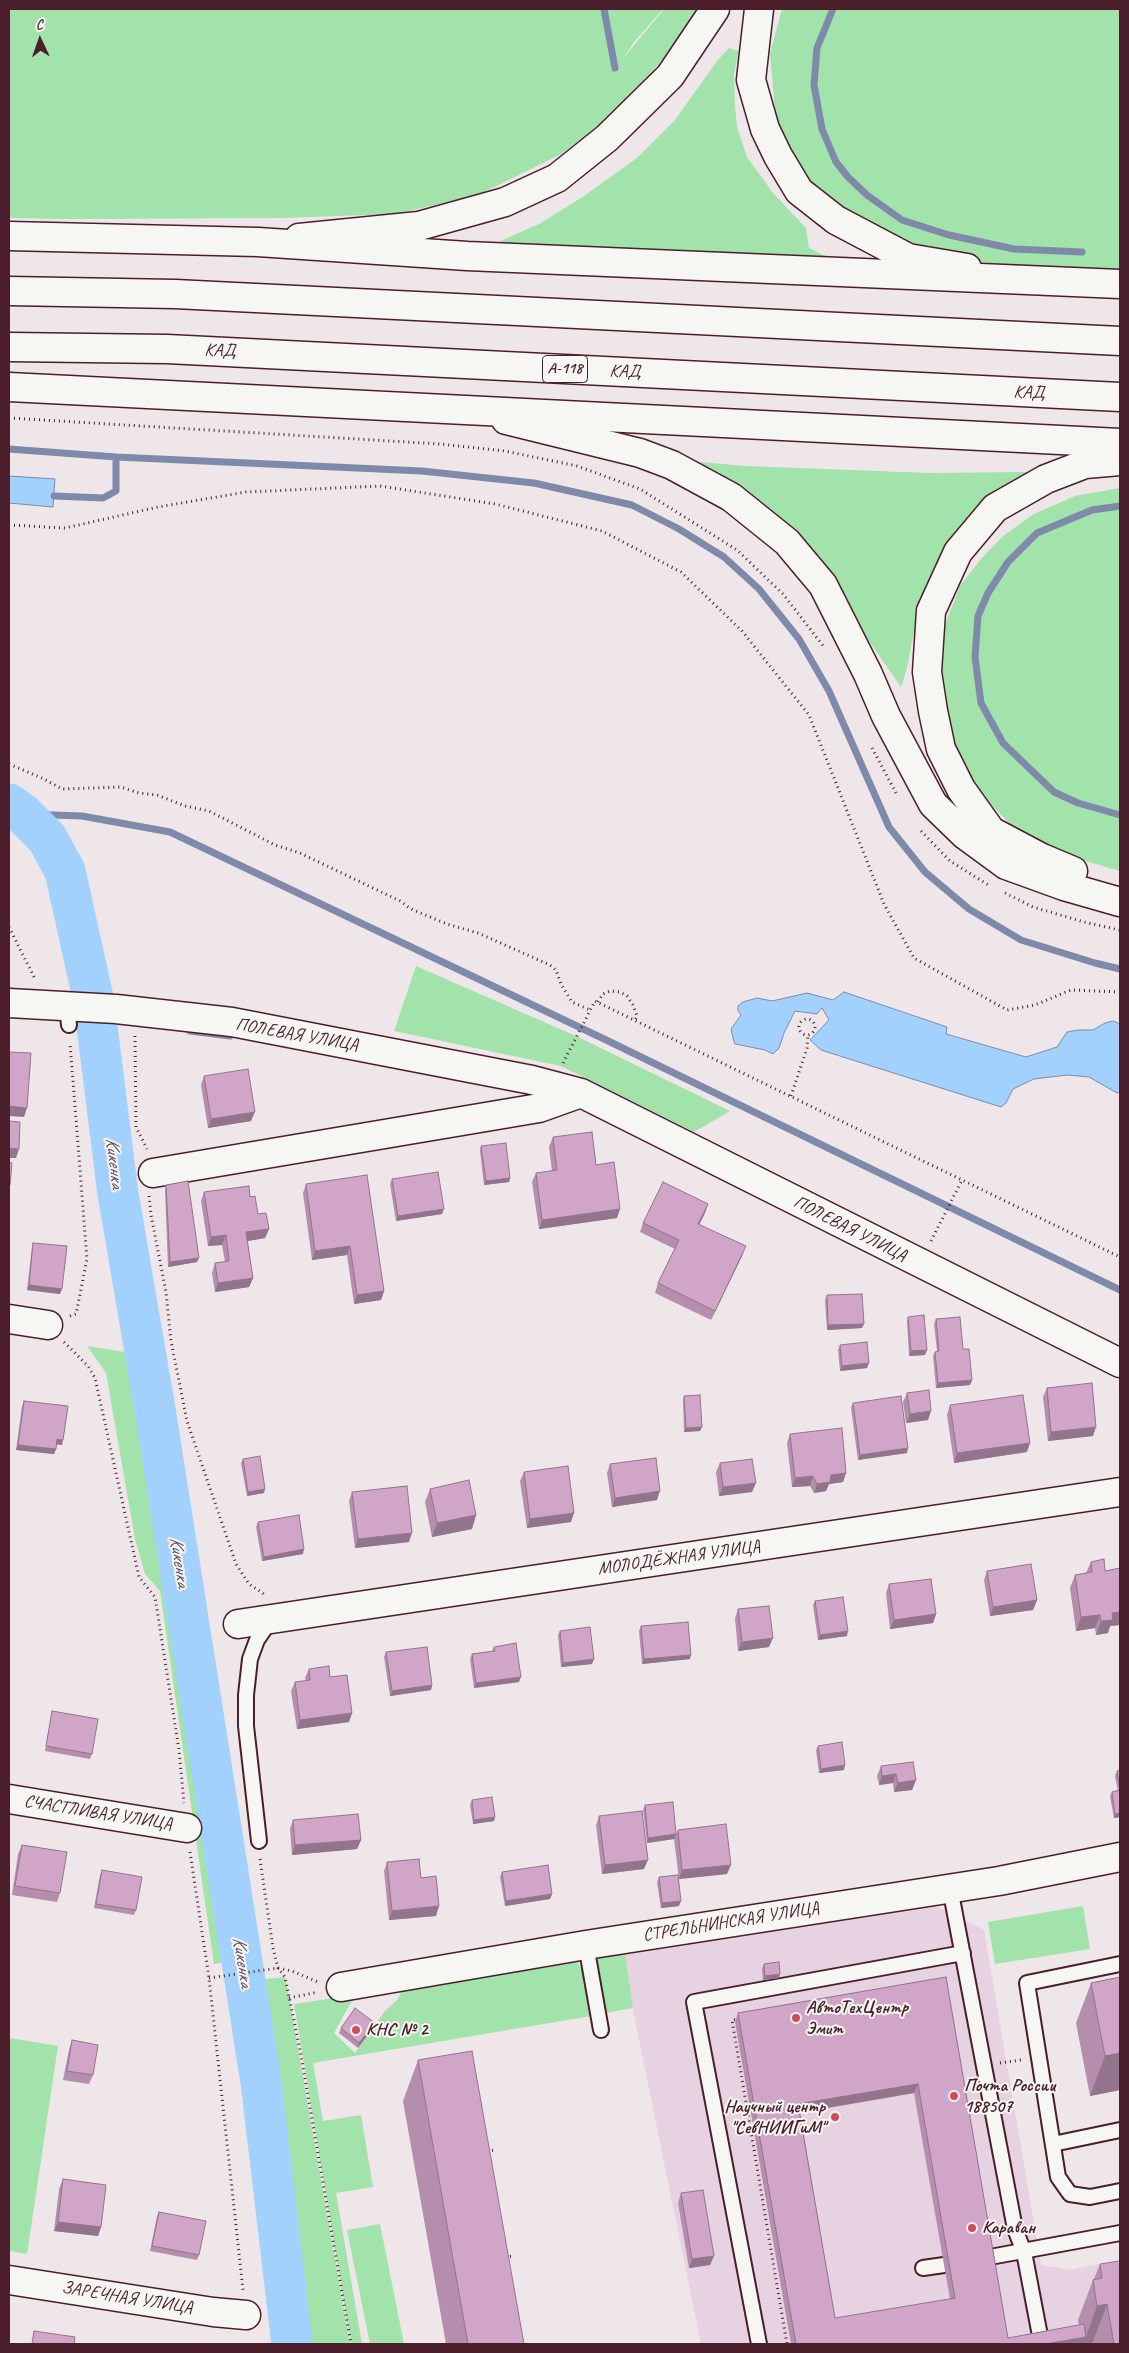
<!DOCTYPE html>
<meta charset="utf-8">
<style>
body{margin:0}
#map{position:relative;width:1129px;height:2353px;overflow:hidden;background:#efe6ea;font-family:Caveat,sans-serif}
canvas{display:block}
.frame{position:absolute;inset:0;border:10px solid #4a1f2b;pointer-events:none}
.north{position:absolute;left:15px;top:15px;width:50px;height:50px;-webkit-text-stroke:4px #f6f6f2;paint-order:stroke;rotate:357deg;font-size:14px;font-weight:700;line-height:20px;text-align:center;color:#4a1f2b}
.north::after{content:'';display:block;margin:auto;width:18px;height:22px;background:#4a1f2b;clip-path:polygon(50% 0,100% 100%,50% 72%,0 100%)}
</style>
<div id="map">
<canvas width="1129" height="2353"></canvas>
<div class="frame"></div>
<div class="north">С</div>
</div>
<script>
const ctx = document.querySelector('canvas').getContext('2d');
ctx.lineJoin = 'round';
function paint(path, color) { ctx.fillStyle = color; ctx.fill(path, 'evenodd'); }
const toPath = rows => new Path2D(rows.map(r => 'M' + r).join(''));
function trace(path, color, width, dash) { ctx.strokeStyle = color; ctx.lineWidth = width; ctx.lineCap = dash ? 'butt' : 'round'; ctx.setLineDash(dash || []); ctx.stroke(path); }
function write(font, color, halo, rows, align = 'center') {
  ctx.font = font + ' Caveat,sans-serif'; ctx.lineWidth = 4; ctx.setLineDash([]); ctx.textBaseline = 'middle'; ctx.strokeStyle = halo; ctx.fillStyle = color; for (const [text, x, y, turn = 0] of rows) {
    ctx.save(); ctx.translate(x, y); ctx.rotate((+turn || 0) * Math.PI / 180); ctx.textAlign = isNaN(turn) ? turn : align; if (halo) ctx.strokeText(text, 0, 0); ctx.fillText(text, 0, 0); ctx.restore();
  }
}
paint(toPath([
 [928,1902,984,1930,1041,2265,1069,2270,1120,2260,1120,2344,701,2344,633,2010,624,1947]
]), '#e6d2e0');
paint(toPath([
 [9,9,663,9,634,42,621,61,664,9,697,9,675,45,618,111,561,154,478,195,395,214,280,218,66,219,9,218],
 [782,9,1120,9,1120,276,1013,268,913,248,865,228,801,175,784,141,775,110,770,54],
 [729,48,739,51,734,74,735,106,737,127,747,157,773,193,806,228,809,248,836,261,485,248,541,223,584,196,637,158,675,120,717,61],
 [676,460,746,466,930,473,1029,472,979,513,919,605,907,668,901,687,846,608],
 [1120,488,1120,871,1072,857,1036,840,1009,823,975,788,949,732,938,695,940,641,947,619,960,586,981,559,1003,536,1034,514,1075,496],
 [416,966,576,1036,730,1111,694,1132,561,1066,394,1031],
 [90,1031,102,1031,107,1042,124,1203,145,1322,192,1633,233,1880,245,1968,241,1971,236,1983,234,1960,214,1964,160,1591,145,1574,135,1539,106,1373,87,1346,131,1353,163,1517,87,1035],
 [1083,1906,1090,1949,995,1964,988,1922],
 [624,1947,633,2008,606,2013,597,1957,612,1949],
 [570,1959,578,1963,582,1971,591,2016,313,2063,323,2121,361,2115,373,2187,336,2193,362,2344,351,2344,294,2004,355,1995,334,2033,355,2053,385,2011,397,2000,406,1984],
 [285,1977,289,1998,350,2344,299,2344,250,1981],
 [9,2038,58,2046,27,2254,9,2251],
 [380,2224,404,2344,370,2344,347,2230]
]), '#a2e2ab');
const water = toPath([
 [9,476,55,479,53,507,9,503,9,476],
 [844,992,947,1027,946,1034,1026,1057,1057,1047,1067,1032,1078,1030,1093,1030,1105,1023,1113,1021,1120,1024,1120,1092,1117,1093,1089,1077,1067,1075,1034,1079,1013,1089,1006,1103,1001,1107,821,1050,810,1040,829,1020,822,1008,817,1014,795,1011,784,1033,779,1048,773,1054,765,1050,735,1044,733,1038,731,1029,741,1015,738,1011,738,1006,743,1002,757,998,772,1001,807,993,833,1000,844,992]
]);
paint(water, '#a2d1fe');
trace(water, '#7f8aaa', 1);
trace(toPath([
 [604,9,615,68],
 [833,9,817,48,814,85,822,129,836,162,848,177,867,195,902,220,949,235,1014,249,1082,252],
 [9,449,116,457,116,491,103,498,54,496],
 [116,457,422,471,534,483,632,505,679,529,724,557,759,589,799,639,829,691,889,827,925,872,969,909,1021,940,1095,963,1120,969],
 [1120,506,1092,510,1037,533,1008,562,988,593,978,616,975,657,981,703,1003,743,1054,792,1078,803,1120,815],
 [23,814,82,816,170,832,602,1038,1120,1290],
 [190,1031,230,1036]
]), '#7f8aaa', 7);
trace(toPath([
 [9,804,23,814,47,838,65,871,94,1002,118,1194,155,1409,261,2082,292,2344]
]), '#a2d1fe', 41);
const service = toPath([
 [67,1006,69,1025],
 [259,1841,246,1726,246,1695,250,1659,257,1640,270,1621],
 [950,1888,1015,2229,1024,2252,1041,2341],
 [586,1945,601,2030],
 [1120,1964,1027,1983,1058,2177,1070,2194,1090,2197,1120,2191],
 [1053,2144,1120,2130],
 [990,2257,1120,2233],
 [923,2268,944,2265],
 [759,2344,694,2002,963,1953]
]);
const minor = toPath([
 [9,1003,116,1009,232,1022,532,1080,581,1093,1120,1363],
 [153,1173,539,1108,581,1093],
 [9,1319,48,1325],
 [238,1624,1120,1492],
 [9,1799,187,1828],
 [341,1987,586,1945,999,1881,1120,1857],
 [9,2280,213,2312,246,2315]
]);
const secondary = toPath([
 [759,9,751,80,765,129,778,156,799,191,836,220,908,258,967,268],
 [299,238,419,226,505,202,557,178,607,138,670,76,715,9],
 [506,420,640,453,672,465,731,497,787,542,823,585,868,674,886,716,933,804,965,835,1006,865,1064,886,1120,902],
 [1073,871,1042,858,991,831,961,789,941,749,933,711,927,672,931,611,958,552,995,508,1046,479,1085,464,1120,461]
]);
const motorway = toPath([
 [9,236,258,242,467,256,1120,284],
 [9,291,175,294,1120,341],
 [9,347,167,349,1120,397],
 [9,387,1120,443]
]);
trace(service, '#4a1f2b', 18);
trace(minor, '#4a1f2b', 31);
trace(secondary, '#4a1f2b', 31);
trace(motorway, '#4a1f2b', 31);
trace(toPath([
 [9,418,440,444,505,451,577,466,640,489,737,550,783,594,824,647],
 [9,525,65,528,158,507,246,492,380,486,495,504,602,531,681,572,742,631,809,715,884,904,914,958,1007,1010,1035,1005,1071,990,1120,992],
 [872,748,896,793],
 [9,764,44,779,62,789,121,787,139,793,157,795,185,806,209,811,275,845,300,853,400,901,411,909,447,924,478,933,550,965,556,970,561,984,572,1002,590,1010],
 [921,831,950,861,990,886],
 [1005,893,1033,907,1084,922,1120,930],
 [9,927,35,979],
 [598,1002,603,994,610,991,620,992,627,996,633,1005,637,1016,635,1020],
 '799 1027a8 8 0 1 1 16 0a8 8 0 1 1-16 0Z',
 [135,1036,136,1127,147,1149],
 [563,1063,595,1001,1120,1257],
 [791,1096,807,1048,808,1036],
 [149,1196,151,1215,166,1292,171,1341,187,1421,236,1564,249,1584,264,1594],
 [931,1241,962,1180],
 [70,1316,76,1314,87,1259,70,1043],
 [64,1342,88,1366,95,1378,139,1577,155,1597,179,1750,184,1803],
 [190,1852,209,1978,243,2290],
 [260,1859,273,1948,278,1968,285,1977,300,2050,351,2344],
 [209,1978,278,1968,292,1971,318,1982],
 [289,1998,318,1992],
 [740,2019,732,2020,787,2344],
 [1000,2063,1021,2060],
 [487,2151,495,2150],
 [505,2257,514,2256]
]), '#4a1f2b', 3, [1, 4]);
trace(service, '#f6f6f2', 14);
trace(minor, '#f6f6f2', 28);
trace(secondary, '#f6f6f2', 28);
trace(motorway, '#f6f6f2', 28);
paint(toPath([
 [204,1076,251,1121,208,1128,201,1085],
 [553,1137,596,1165,617,1218,539,1229,532,1182,536,1173,552,1171,549,1147],
 [481,1146,510,1178,509,1182,484,1185,480,1151],
 [392,1179,442,1214,396,1221,390,1184],
 [306,1184,384,1291,381,1300,354,1304,347,1255,312,1260,303,1193],
 [166,1185,197,1262,168,1267,165,1190],
 [204,1192,250,1197,258,1214,269,1229,265,1238,247,1241,253,1278,249,1287,215,1292,212,1273,215,1263,225,1262,222,1245,208,1246,201,1201],
 [705,1213,699,1224,742,1256,711,1320,655,1293,658,1283,675,1249,640,1232,643,1223],
 [33,1243,60,1294,27,1290,32,1247],
 [827,1295,862,1328,827,1330,825,1300],
 [908,1317,925,1355,909,1356,907,1321],
 [936,1319,963,1349,972,1380,970,1385,936,1388,933,1356,935,1352,937,1351,934,1324],
 [840,1345,867,1368,840,1371,838,1350],
 [1047,1388,1093,1436,1048,1441,1043,1397],
 [907,1393,928,1420,906,1423,903,1402],
 [684,1396,702,1427,700,1431,684,1432,683,1401],
 [24,1401,62,1445,56,1444,54,1454,16,1450,22,1406],
 [853,1403,907,1453,858,1460,851,1408],
 [950,1405,1027,1452,954,1463,947,1415],
 [790,1434,846,1473,843,1482,829,1484,826,1491,814,1493,810,1486,792,1487,787,1443],
 [243,1459,264,1493,247,1496,241,1463],
 [720,1463,752,1492,719,1496,716,1472],
 [610,1464,657,1500,612,1507,607,1473],
 [524,1472,571,1522,527,1528,520,1481],
 [430,1489,476,1515,472,1529,432,1537,425,1502],
 [352,1492,409,1542,355,1548,349,1501],
 [258,1522,303,1554,262,1561,256,1527],
 [1091,1562,1105,1571,1120,1568,1120,1625,1110,1626,1108,1633,1096,1635,1095,1628,1076,1631,1070,1588,1075,1575,1086,1573],
 [987,1571,1037,1600,1033,1610,990,1616,984,1580],
 [889,1584,936,1614,933,1623,890,1629,886,1593],
 [815,1601,847,1636,818,1640,813,1605],
 [738,1609,769,1647,738,1651,735,1618],
 [641,1626,690,1659,642,1664,639,1631],
 [560,1631,592,1664,561,1667,558,1635],
 [494,1647,519,1682,474,1688,470,1659,472,1654,492,1651],
 [386,1652,432,1685,431,1690,390,1696,384,1657],
 [309,1669,330,1677,352,1713,349,1722,297,1729,291,1691,295,1682,306,1681,305,1678],
 [52,1711,92,1754,90,1759,45,1751,51,1716],
 [818,1746,844,1770,819,1773,816,1750],
 [881,1766,916,1780,912,1790,894,1792,893,1783,879,1785,877,1776],
 [1120,1770,1120,1817,1114,1818,1110,1796,1112,1792,1118,1791,1115,1776,1117,1771],
 [472,1800,495,1817,494,1821,473,1824,470,1805],
 [645,1805,676,1834,678,1830,727,1874,679,1879,674,1839,647,1843,643,1810],
 [599,1816,644,1869,602,1874,596,1825],
 [293,1820,361,1840,357,1849,292,1855,290,1829],
 [22,1845,60,1893,57,1902,12,1895,18,1854],
 [387,1862,436,1916,389,1920,384,1871],
 [102,1870,136,1910,134,1915,94,1908,100,1875],
 [502,1872,552,1894,550,1899,505,1906,500,1877],
 [659,1877,679,1906,661,1908,657,1882],
 [764,1964,779,1978,763,1980,762,1969],
 [946,1977,1008,2338,1079,2325,1078,2320,1093,2280,1094,2279,1100,2264,1120,2344,791,2344,735,2022,738,2013],
 [914,2093,950,2299,835,2318,800,2113],
 [1120,1977,1120,2090,1090,2096,1076,2023,1091,1983],
 [375,2023,373,2028,358,2048,339,2033,341,2028],
 [72,2040,93,2075,89,2084,63,2080,69,2050],
 [418,2060,524,2344,446,2344,403,2101],
 [63,2179,101,2227,98,2236,54,2231,59,2189],
 [681,2193,710,2265,689,2268,678,2203],
 [159,2212,199,2255,197,2260,150,2251,157,2216]
]), '#b48eac');
paint(toPath([
 [9,1106,27,1108,24,1117,9,1116],
 [255,1112,251,1121,208,1128,211,1119],
 [9,1148,19,1149,16,1158,9,1158],
 [510,1178,509,1182,484,1185,486,1181],
 [708,1204,705,1213,695,1233,698,1224],
 [444,1209,442,1214,396,1221,398,1216],
 [620,1209,617,1218,539,1229,542,1220],
 [269,1229,265,1238,243,1242,246,1232],
 [226,1235,222,1245,208,1246,211,1237],
 [350,1246,347,1255,312,1260,315,1251],
 [746,1246,742,1256,711,1320,715,1311],
 [199,1258,197,1262,168,1267,170,1262],
 [253,1278,249,1287,215,1292,218,1283],
 [29,1285,62,1289,60,1294,27,1290],
 [384,1291,381,1300,354,1304,357,1295],
 [864,1324,862,1328,827,1330,828,1325],
 [927,1350,925,1355,909,1356,911,1351],
 [869,1363,867,1368,840,1371,842,1366],
 [972,1380,970,1385,936,1388,938,1383],
 [931,1411,928,1420,906,1423,910,1414],
 [702,1427,700,1431,684,1432,686,1428],
 [1096,1427,1093,1436,1048,1441,1051,1432],
 [57,1439,63,1440,62,1445,55,1444],
 [1030,1443,1027,1452,954,1463,957,1453],
 [18,1445,56,1449,54,1454,16,1450],
 [908,1448,907,1453,858,1460,860,1455],
 [846,1473,843,1482,829,1484,826,1491,814,1493,817,1484,831,1475],
 [813,1476,810,1486,792,1487,795,1478],
 [756,1483,752,1492,719,1496,723,1487],
 [265,1489,264,1493,247,1496,248,1492],
 [660,1491,657,1500,612,1507,615,1498],
 [574,1513,571,1522,527,1528,530,1519],
 [476,1515,472,1529,432,1537,437,1523],
 [412,1533,409,1542,355,1548,358,1539],
 [304,1549,303,1554,262,1561,264,1557],
 [1037,1600,1033,1610,990,1616,993,1607],
 [1120,1612,1120,1625,1110,1626,1108,1633,1096,1635,1101,1621,1112,1613],
 [936,1614,933,1623,890,1629,894,1620],
 [1100,1615,1095,1628,1076,1631,1081,1617],
 [848,1631,847,1636,818,1640,820,1635],
 [773,1638,769,1647,738,1651,742,1642],
 [691,1655,690,1659,642,1664,644,1659],
 [594,1659,592,1664,561,1667,563,1663],
 [521,1677,519,1682,474,1688,476,1683],
 [432,1685,431,1690,390,1696,392,1691],
 [352,1713,349,1722,297,1729,300,1720],
 [845,1765,844,1770,819,1773,821,1769],
 [896,1774,893,1783,879,1785,882,1776],
 [916,1780,912,1790,894,1792,898,1783],
 [1120,1813,1120,1817,1114,1818,1115,1814],
 [495,1817,494,1821,473,1824,474,1820],
 [676,1834,674,1839,647,1843,648,1838],
 [361,1840,357,1849,292,1855,295,1845],
 [648,1860,644,1869,602,1874,605,1865],
 [731,1865,727,1874,679,1879,682,1870],
 [552,1894,550,1899,505,1906,506,1901],
 [681,1901,679,1906,661,1908,662,1903],
 [439,1906,436,1916,389,1920,392,1911],
 [780,1974,779,1978,763,1980,765,1976],
 [375,2023,373,2028,358,2048,359,2043],
 [1120,2053,1120,2090,1090,2096,1105,2056],
 [918,2084,914,2093,795,2113,798,2104],
 [58,2222,101,2227,98,2236,54,2231],
 [714,2256,710,2265,689,2268,692,2259],
 [1107,2304,1092,2344,1044,2344,1086,2337,1097,2306]
]), '#92748c');
const building = toPath([
 [9,1052,31,1053,27,1108,9,1106,9,1052],
 [248,1069,255,1112,211,1119,204,1076,248,1069],
 [9,1121,20,1122,19,1149,9,1148,9,1121],
 [592,1132,596,1165,614,1162,620,1209,542,1220,536,1173,557,1170,553,1137,592,1132],
 [506,1143,510,1178,486,1181,481,1146,506,1143],
 [9,1162,12,1163,10,1185,9,1185,9,1162],
 [438,1172,444,1209,398,1216,392,1179,438,1172],
 [367,1175,384,1291,357,1295,350,1246,315,1251,306,1184,367,1175],
 [188,1181,199,1258,170,1262,166,1185,188,1181],
 [663,1182,708,1204,698,1224,746,1246,715,1311,658,1283,679,1240,643,1223,663,1182],
 [249,1186,250,1197,255,1196,258,1214,266,1213,269,1229,246,1232,253,1278,218,1283,215,1263,229,1261,226,1235,211,1237,204,1192,249,1186],
 [33,1243,67,1246,62,1289,29,1285,33,1243],
 [862,1294,864,1324,828,1325,827,1295,862,1294],
 [924,1315,927,1350,911,1351,908,1317,924,1315],
 [960,1317,963,1349,969,1349,972,1380,938,1383,935,1352,939,1351,936,1319,960,1317],
 [867,1342,869,1363,842,1366,840,1345,867,1342],
 [1092,1383,1096,1427,1051,1432,1047,1388,1092,1383],
 [929,1390,931,1411,910,1414,907,1393,929,1390],
 [700,1395,702,1427,686,1428,684,1396,700,1395],
 [1023,1395,1030,1443,957,1453,950,1405,1023,1395],
 [901,1396,908,1448,860,1455,853,1403,901,1396],
 [24,1401,68,1406,63,1440,57,1439,56,1449,18,1445,24,1401],
 [842,1428,846,1473,831,1475,830,1482,817,1484,813,1476,795,1478,790,1434,842,1428],
 [260,1456,265,1489,248,1492,243,1459,260,1456],
 [656,1458,660,1491,615,1498,610,1464,656,1458],
 [752,1459,756,1483,723,1487,720,1463,752,1459],
 [568,1466,574,1513,530,1519,524,1472,568,1466],
 [469,1480,476,1515,437,1523,430,1489,469,1480],
 [407,1486,412,1533,358,1539,352,1492,407,1486],
 [299,1515,304,1549,264,1557,258,1522,299,1515],
 [1104,1559,1105,1571,1120,1568,1120,1612,1112,1613,1113,1620,1101,1621,1100,1615,1081,1617,1075,1575,1092,1572,1091,1562,1104,1559],
 [1031,1564,1037,1600,993,1607,987,1571,1031,1564],
 [931,1579,936,1614,894,1620,889,1584,931,1579],
 [843,1597,848,1631,820,1635,815,1601,843,1597],
 [769,1606,773,1638,742,1642,738,1609,769,1606],
 [688,1622,691,1655,644,1659,641,1626,688,1622],
 [590,1627,594,1659,563,1663,560,1631,590,1627],
 [516,1643,521,1677,476,1683,472,1654,495,1651,494,1647,516,1643],
 [427,1647,432,1685,392,1691,386,1652,427,1647],
 [329,1666,330,1677,347,1675,352,1713,300,1720,295,1682,310,1680,309,1669,329,1666],
 [52,1711,98,1719,92,1754,46,1746,52,1711],
 [842,1742,845,1765,821,1769,818,1746,842,1742],
 [913,1762,916,1780,898,1783,896,1774,882,1776,881,1766,913,1762],
 [1120,1770,1120,1813,1115,1814,1112,1792,1120,1790,1117,1771,1120,1770],
 [492,1797,495,1817,474,1820,472,1800,492,1797],
 [673,1802,676,1834,648,1838,645,1805,673,1802],
 [642,1811,648,1860,605,1865,599,1816,642,1811],
 [358,1814,361,1840,295,1845,293,1820,358,1814],
 [726,1824,731,1865,682,1870,678,1830,726,1824],
 [22,1845,67,1852,60,1893,15,1886,22,1845],
 [419,1859,421,1878,436,1876,439,1906,392,1911,387,1862,419,1859],
 [548,1865,552,1894,506,1901,502,1872,548,1865],
 [102,1870,142,1877,136,1910,96,1904,102,1870],
 [678,1875,681,1901,662,1903,659,1877,678,1875],
 [779,1962,780,1974,765,1976,764,1964,779,1962],
 [946,1977,1008,2338,1084,2324,1086,2337,1045,2344,796,2344,738,2013,946,1977],
 [918,2084,955,2298,835,2318,798,2104,918,2084],
 [1120,1977,1120,2053,1105,2056,1091,1983,1120,1977],
 [355,2008,375,2023,359,2043,341,2028,355,2008],
 [72,2040,98,2045,93,2075,67,2071,72,2040],
 [472,2051,524,2344,468,2344,418,2060,472,2051],
 [63,2179,106,2185,101,2227,58,2222,63,2179],
 [703,2190,714,2256,692,2259,681,2193,703,2190],
 [159,2212,206,2221,199,2255,152,2246,159,2212],
 [1120,2261,1120,2344,1114,2344,1107,2304,1097,2306,1093,2280,1102,2278,1100,2264,1120,2261],
 [34,2331,75,2337,74,2344,32,2344,34,2331]
]);
paint(building, '#d1a5c8');
trace(building, '#92748c', 1);
for (const [x, y, r, color] of [
 [796,2018,5,"#d1495b"],
 [356,2030,5,"#d1495b"],
 [954,2096,5,"#d1495b"],
 [835,2117,5,"#d1495b"],
 [972,2228,5,"#d1495b"]
]) { const dot = new Path2D(); dot.arc(x, y, r, 0, 2 * Math.PI); ctx.fillStyle = color; ctx.fill(dot); trace(dot, '#f6f6f2', 2); }
for (const [x, y, w] of [
 [565,369,45]
]) { const box = new Path2D(); box.roundRect(x - w / 2, y - 13.5, w, 27, 4); ctx.fillStyle = '#f6f6f2'; ctx.fill(box); trace(box, '#4a1f2b', 1); }
write('bold 16px', '#4a1f2b', null, [
 ["А-118",565,369]
]);
write('18px', '#4a1f2b', '#f6f6f2', [
 ["КАД",220,351,3],
 ["КАД",625,372,3],
 ["КАД",1029,393,3],
 ["ПОЛЕВАЯ УЛИЦА",297,1035,10],
 ["ПОЛЕВАЯ УЛИЦА",850,1229,27],
 ["МОЛОДЁЖНАЯ УЛИЦА",679,1558,-8],
 ["СЧАСТЛИВАЯ УЛИЦА",98,1813,9],
 ["СТРЕЛЬНИНСКАЯ УЛИЦА",731,1922,-9],
 ["ЗАРЕЧНАЯ УЛИЦА",127,2298,9]
]);
write('bold 18px', '#4a1f2b', '#f6f6f2', [
 ["АвтоТехЦентр",806,2008],
 ["Эмит",806,2029],
 ["КНС № 2",366,2030],
 ["Почта России",964,2086],
 ["188507",964,2107],
 ["Научный центр",825,2107,"right"],
 ["\"СевНИИГиМ\"",825,2128,"right"],
 ["Караван",982,2228]
], 'left');
write('italic 19px', '#604c60', '#f6f6f2', [
 ["Кикенка",114,1163,83],
 ["Кикенка",179,1562,81],
 ["Кикенка",242,1962,81]
]);
</script>
